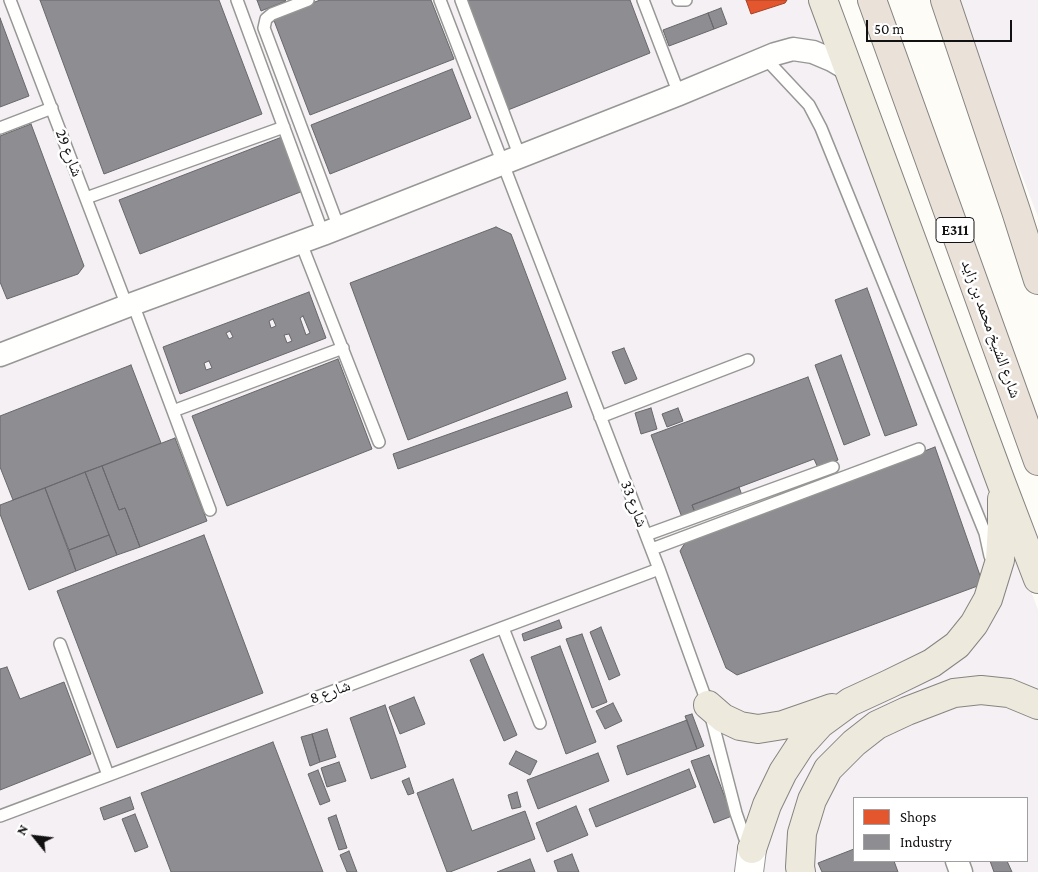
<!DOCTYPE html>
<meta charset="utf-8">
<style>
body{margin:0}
#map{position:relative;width:1038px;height:872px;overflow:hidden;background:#fdfcf7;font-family:"Crimson Pro",serif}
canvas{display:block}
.legend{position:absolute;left:853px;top:797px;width:175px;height:65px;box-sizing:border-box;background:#fff;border:1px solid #a0a0a0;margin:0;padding:6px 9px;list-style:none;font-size:15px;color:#111}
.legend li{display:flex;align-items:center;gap:10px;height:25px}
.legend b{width:25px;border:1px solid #a0a0a0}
.north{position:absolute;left:10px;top:812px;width:50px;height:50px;-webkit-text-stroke:4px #fff;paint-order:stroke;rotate:299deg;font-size:14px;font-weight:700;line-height:20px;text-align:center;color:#111}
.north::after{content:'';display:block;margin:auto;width:18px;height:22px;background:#111;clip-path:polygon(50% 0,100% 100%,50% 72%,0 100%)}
.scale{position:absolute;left:866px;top:20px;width:146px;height:22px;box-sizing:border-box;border:2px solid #111;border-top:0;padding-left:6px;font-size:15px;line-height:18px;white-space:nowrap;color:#111;-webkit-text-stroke:4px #fff;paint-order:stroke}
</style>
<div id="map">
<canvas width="1038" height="872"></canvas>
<ul class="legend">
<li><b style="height:14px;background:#e4572e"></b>Shops</li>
<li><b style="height:14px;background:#8d8d92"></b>Industry</li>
</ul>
<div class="north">N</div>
<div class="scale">50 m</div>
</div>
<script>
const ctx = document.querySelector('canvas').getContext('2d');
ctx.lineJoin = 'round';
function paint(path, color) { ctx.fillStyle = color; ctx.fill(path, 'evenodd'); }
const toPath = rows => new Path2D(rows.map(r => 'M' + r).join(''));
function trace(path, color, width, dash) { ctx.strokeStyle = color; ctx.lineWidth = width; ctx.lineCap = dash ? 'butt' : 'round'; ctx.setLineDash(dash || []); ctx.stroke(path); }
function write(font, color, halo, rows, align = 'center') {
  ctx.font = font + ' "Crimson Pro","Noto Naskh Arabic",serif'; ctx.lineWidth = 5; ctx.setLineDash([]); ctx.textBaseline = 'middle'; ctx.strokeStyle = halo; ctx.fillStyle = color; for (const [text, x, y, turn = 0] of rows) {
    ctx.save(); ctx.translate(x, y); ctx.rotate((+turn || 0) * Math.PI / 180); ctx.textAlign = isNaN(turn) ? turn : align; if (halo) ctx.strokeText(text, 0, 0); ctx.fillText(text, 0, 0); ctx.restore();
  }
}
paint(toPath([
 [0,0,814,0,1038,610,1038,872,0,872],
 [854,798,1027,798,1027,861,854,861],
 [955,0,1038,0,1038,217]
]), '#f5f0f3');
const shops = toPath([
 [746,0,787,0,785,3,751,14,746,0]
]);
paint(shops, '#e4572e');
trace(shops, '#a54225', 1);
const industry = toPath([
 [40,0,219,0,262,114,104,174,40,0],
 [257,0,285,0,286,1,261,11,257,0],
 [320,0,431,0,454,59,310,115,273,18,320,0],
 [466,0,630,0,650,53,508,110,466,0],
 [721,8,727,24,714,29,708,13,721,8],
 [708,13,714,29,669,46,663,30,708,13],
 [0,18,29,96,0,107,0,18],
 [452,69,471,118,330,174,311,125,452,69],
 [31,124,84,266,78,274,7,299,0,282,0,136,31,124],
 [282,137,303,191,140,254,119,200,282,137],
 [496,227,511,234,566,379,408,440,350,283,496,227],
 [867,288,917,425,885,436,835,300,867,288],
 [309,292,326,338,180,394,163,347,309,292],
 [303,316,310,333,306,335,300,318,303,316],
 [273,319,276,326,271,328,269,321,273,319],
 [230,331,233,337,229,339,226,333,230,331],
 [289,334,292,341,287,343,284,335,289,334],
 [209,361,212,368,206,370,204,363,209,361],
 [624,348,637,379,625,384,612,352,624,348],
 [841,355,870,435,844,445,815,365,841,355],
 [338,359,372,449,227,506,192,416,338,359],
 [131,365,161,443,13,500,0,467,0,416,131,365],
 [808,377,838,460,818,468,814,459,692,505,696,515,683,520,651,435,808,377],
 [567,392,572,407,398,469,393,454,567,392],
 [651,408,657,429,641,434,635,413,651,408],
 [678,408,683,421,667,427,662,414,678,408],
 [175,438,207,521,140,547,125,508,119,510,102,466,175,438],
 [935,447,983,584,737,675,726,668,680,551,685,543,935,447],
 [102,466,119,510,125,508,140,547,117,555,85,472,102,466],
 [85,472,109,535,69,550,45,488,85,472],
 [739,487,743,498,696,515,692,505,739,487],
 [45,488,76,571,29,590,0,514,0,505,45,488],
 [109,535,117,555,76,571,69,550,109,535],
 [204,535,263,693,117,748,57,591,204,535],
 [559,620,562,628,524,641,522,634,559,620],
 [601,627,620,675,609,680,590,632,601,627],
 [582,634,607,702,592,708,566,639,582,634],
 [560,646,596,742,566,754,531,657,560,646],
 [483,654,517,735,504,741,470,660,483,654],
 [7,667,20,699,64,682,91,754,0,790,0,669,7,667],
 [414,697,425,724,400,734,389,707,414,697],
 [613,703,622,721,605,729,596,711,613,703],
 [385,705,406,767,371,779,350,718,385,705],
 [692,714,704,746,697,749,685,716,692,714],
 [687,720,697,749,627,775,617,746,687,720],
 [327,729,336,757,320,762,312,734,327,729],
 [312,734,320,762,310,766,301,737,312,734],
 [273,742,323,872,171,872,141,793,273,742],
 [516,751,537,761,530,775,509,764,516,751],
 [598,753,609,781,538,809,527,780,598,753],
 [709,755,732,816,714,823,691,761,709,755],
 [339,762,346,781,327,787,321,768,339,762],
 [689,769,696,787,596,827,589,809,689,769],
 [318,770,330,801,320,805,308,774,318,770],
 [409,778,414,793,408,795,402,781,409,778],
 [453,779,472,831,525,811,535,839,450,872,447,872,417,793,453,779],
 [517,792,521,807,512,809,508,795,517,792],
 [130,797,134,809,104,820,100,808,130,797],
 [576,806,588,835,547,852,536,823,576,806],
 [135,814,148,847,135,852,122,819,135,814],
 [336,815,347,848,339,850,328,818,336,815],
 [854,849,854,861,894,861,898,872,822,872,818,863,854,849],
 [349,851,357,872,347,872,340,855,349,851],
 [572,854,579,872,558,872,554,861,572,854],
 [530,859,535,872,497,872,530,859],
 [990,861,1007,861,1012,872,994,872,990,861]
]);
paint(industry, '#8d8d92');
trace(industry, '#68686b', 1);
const service = toPath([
 [10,0,127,306],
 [237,0,323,234],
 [308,0,272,14,266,19,264,28,339,228],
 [440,0,659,569,708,705,736,813,745,839,750,846],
 [461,0,520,157],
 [643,0,679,94],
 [678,0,686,0],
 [765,58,809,105,821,128,985,533,990,556],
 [0,128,52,108],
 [86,198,284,127],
 [301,243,379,442],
 [133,304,210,510],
 [173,411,343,348],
 [600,417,748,360],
 [646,535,833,467],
 [652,549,919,449],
 [503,628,540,723],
 [60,644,108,775],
 [0,816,659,569]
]);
const minor = toPath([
 [0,355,127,306,323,234,679,94,775,54,793,49,813,52,832,60,849,70],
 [957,861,961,872]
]);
const tertiary = toPath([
 [749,872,752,849]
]);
const primary = toPath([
 [823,0,1001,482,1038,579],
 [708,705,723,718,740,726,758,729,783,725,832,708],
 [752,849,767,805,783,772,800,746,820,724,850,702,889,684,932,663,957,645,974,624,988,599,1000,560,1002,525,1002,499],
 [801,872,800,867,802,833,812,800,828,769,854,743,877,725,907,711,954,693,981,690,1009,693,1038,705]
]);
const motorway = toPath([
 [872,0,1038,461],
 [945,0,1016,211,1038,280]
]);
trace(service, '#979795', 14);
trace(minor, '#979795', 25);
trace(tertiary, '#979795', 30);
trace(primary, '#858482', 30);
trace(motorway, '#858482', 30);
trace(service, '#fffffe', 11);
trace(minor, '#fffffe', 22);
trace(tertiary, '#fffffe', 28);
trace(primary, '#ede9dc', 28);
trace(motorway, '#eae1d8', 28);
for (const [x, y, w] of [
 [955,230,38]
]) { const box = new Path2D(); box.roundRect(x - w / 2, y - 12.5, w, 25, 4); ctx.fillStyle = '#fff'; ctx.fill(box); trace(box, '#111', 1); }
write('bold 15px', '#111', null, [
 ["E311",955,230]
]);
write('16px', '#111', '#fff', [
 ["شارع 29",69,153,69],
 ["شارع الشيخ محمد بن زايد",991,329,70],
 ["شارع 33",634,504,69],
 ["شارع 8",330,692,-20]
]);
</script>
